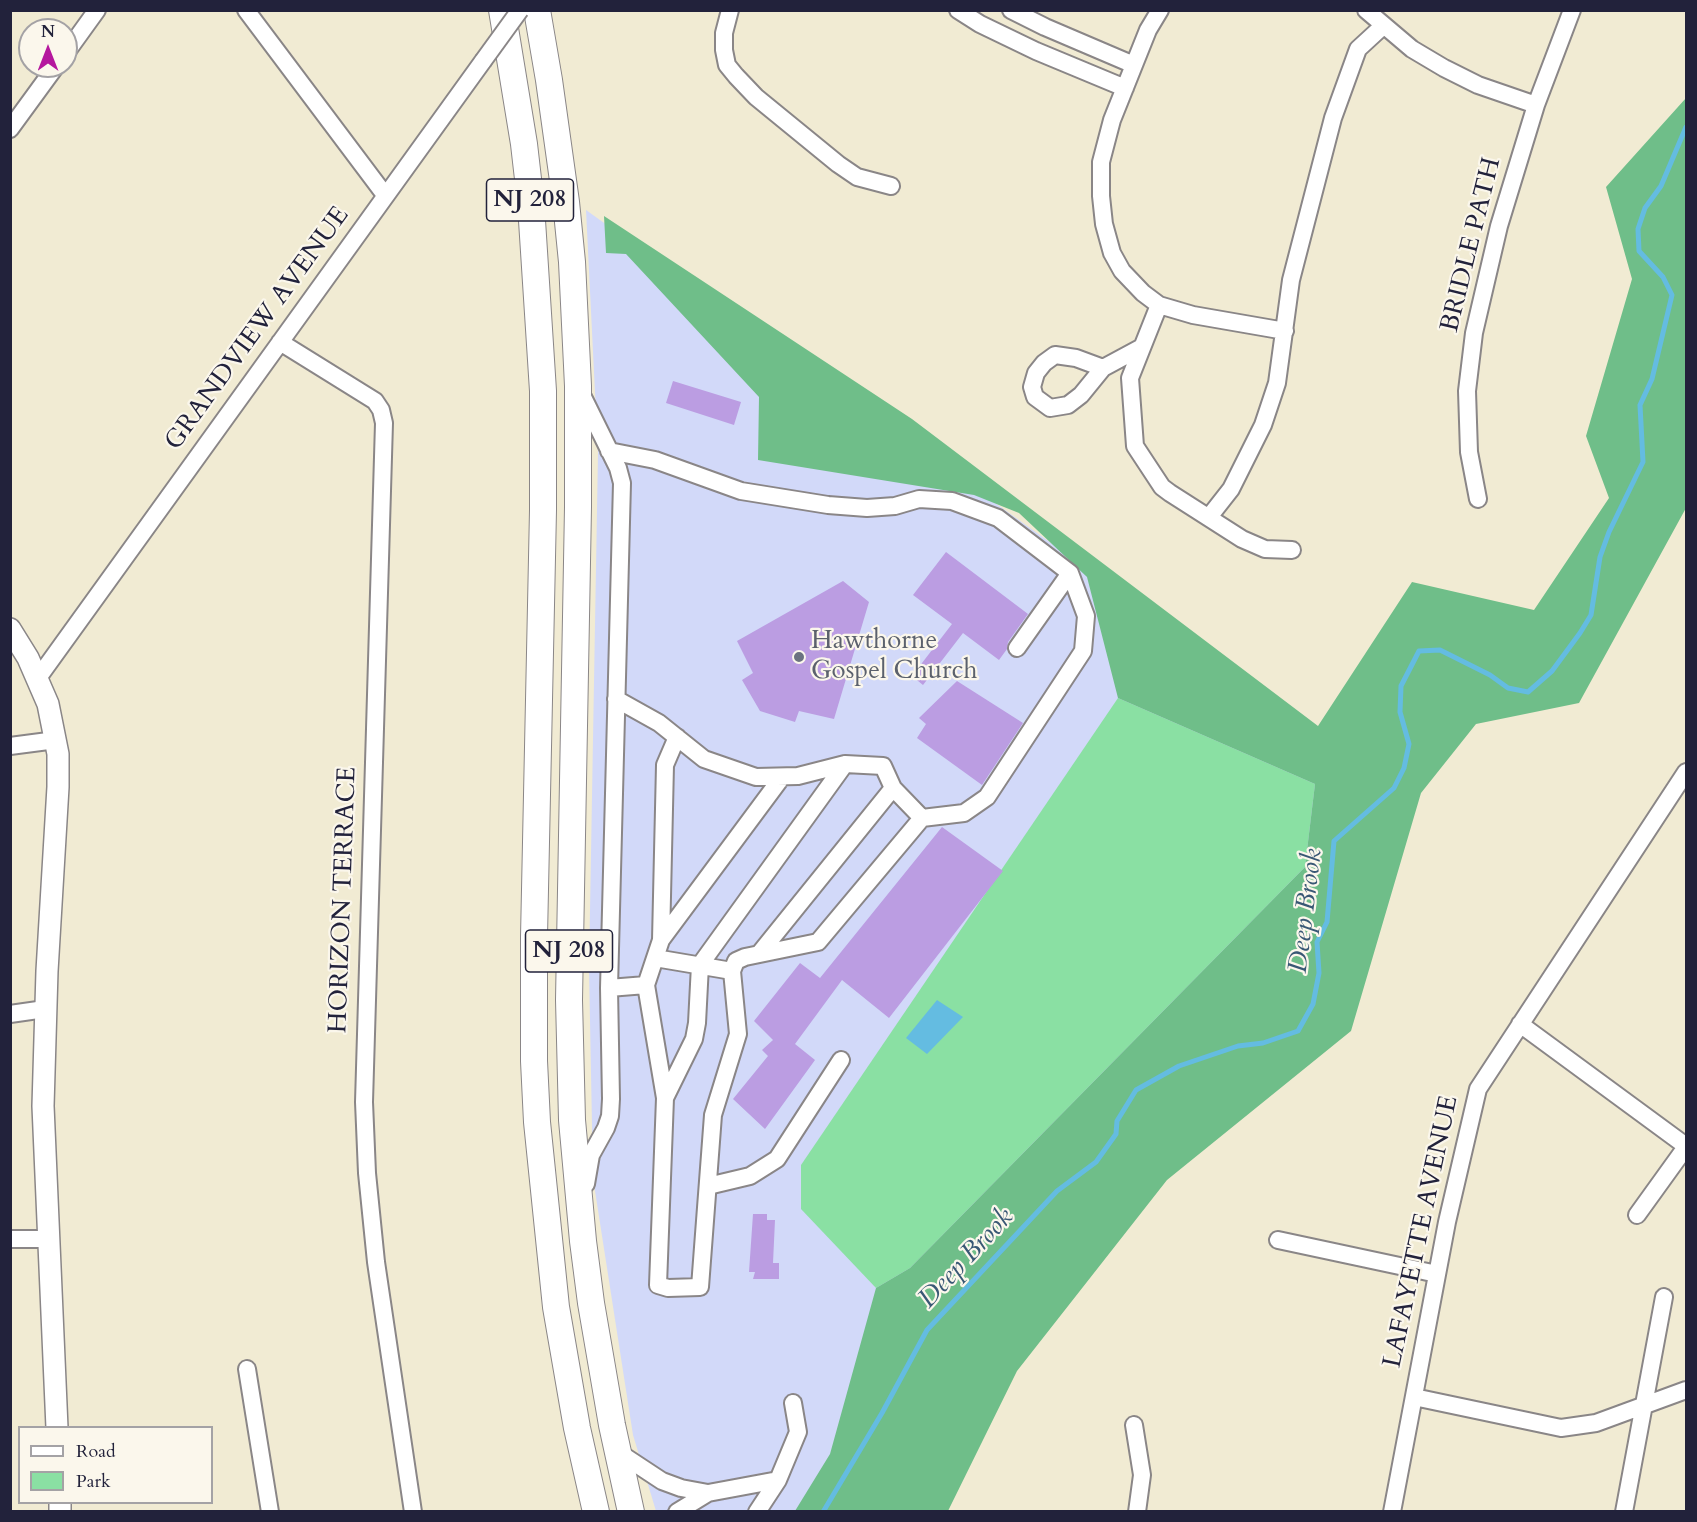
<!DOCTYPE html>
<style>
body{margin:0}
#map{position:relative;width:1697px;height:1522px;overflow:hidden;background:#f1ebd3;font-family:Cardo,serif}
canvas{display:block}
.frame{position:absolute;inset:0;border:12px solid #22223b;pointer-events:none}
.legend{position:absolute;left:18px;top:1426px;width:195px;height:78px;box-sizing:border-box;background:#fbf7ec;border:2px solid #a4a2a5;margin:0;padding:8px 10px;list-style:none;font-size:18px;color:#22223b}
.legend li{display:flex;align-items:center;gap:12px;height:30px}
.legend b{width:30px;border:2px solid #a4a2a5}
.north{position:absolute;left:18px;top:18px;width:60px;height:60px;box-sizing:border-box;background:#fbf7ec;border:2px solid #a4a2a5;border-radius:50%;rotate:0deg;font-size:16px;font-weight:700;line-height:24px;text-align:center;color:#22223b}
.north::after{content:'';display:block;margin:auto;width:21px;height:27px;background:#b5179e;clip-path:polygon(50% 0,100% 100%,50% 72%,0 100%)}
</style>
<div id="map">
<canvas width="1697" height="1522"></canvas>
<div class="frame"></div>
<ul class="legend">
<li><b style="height:8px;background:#fff"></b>Road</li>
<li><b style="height:16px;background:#8ae0a3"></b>Park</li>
</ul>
<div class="north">N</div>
</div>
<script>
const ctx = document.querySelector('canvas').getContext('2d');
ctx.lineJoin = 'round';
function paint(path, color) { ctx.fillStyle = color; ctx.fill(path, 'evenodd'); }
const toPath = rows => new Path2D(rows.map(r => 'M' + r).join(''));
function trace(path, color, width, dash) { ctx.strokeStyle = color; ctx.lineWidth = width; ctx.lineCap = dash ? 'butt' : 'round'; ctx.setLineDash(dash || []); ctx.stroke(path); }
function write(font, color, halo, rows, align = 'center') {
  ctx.font = font + ' Cardo,serif'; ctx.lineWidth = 4.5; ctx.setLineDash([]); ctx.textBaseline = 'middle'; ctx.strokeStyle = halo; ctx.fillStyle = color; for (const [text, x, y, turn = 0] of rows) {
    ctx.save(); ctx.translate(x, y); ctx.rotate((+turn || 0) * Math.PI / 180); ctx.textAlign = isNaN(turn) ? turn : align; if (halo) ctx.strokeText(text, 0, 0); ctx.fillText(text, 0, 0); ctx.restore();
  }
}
paint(toPath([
 [586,210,1312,730,1351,810,835,1511,656,1511,633,1435,593,1178,589,968,598,453]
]), '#d2d9f9');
paint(toPath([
 [1118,698,1315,784,1305,867,910,1268,876,1288,801,1209,801,1165]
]), '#8ae0a3');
paint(toPath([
 [1686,98,1686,508,1579,703,1476,724,1421,793,1351,1031,1167,1180,1017,1371,948,1511,795,1511,830,1454,876,1288,910,1268,1305,867,1315,784,1118,698,1087,577,1019,513,974,495,758,460,759,397,626,254,606,253,604,216,912,419,1318,726,1412,582,1534,610,1609,498,1586,436,1632,279,1606,187]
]), '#6fbe89');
paint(toPath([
 [937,1000,963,1017,927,1054,906,1038]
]), '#64bce1');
trace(toPath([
 [823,1512,882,1413,927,1330,1057,1191,1096,1162,1116,1134,1117,1121,1136,1090,1179,1066,1238,1046,1263,1043,1298,1031,1313,1004,1319,973,1317,942,1327,922,1334,841,1394,788,1404,768,1409,744,1400,712,1401,686,1419,651,1440,650,1490,675,1508,688,1528,692,1552,671,1580,633,1591,615,1600,557,1609,532,1643,462,1640,405,1652,379,1672,295,1663,277,1639,251,1638,229,1645,208,1661,186,1686,127]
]), '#64bce1', 5);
paint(toPath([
 [673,381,741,402,734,425,666,403],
 [946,552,1028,614,1008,642,1007,649,999,660,963,633,923,685,912,676,952,624,913,595],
 [843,581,869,602,834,719,799,711,795,722,760,711,742,680,753,673,737,641],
 [957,681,1023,723,982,785,917,738,926,724,919,718],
 [942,827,1003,871,889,1018,842,980,795,1044,815,1060,765,1129,733,1099,768,1056,762,1050,773,1040,754,1021,800,963,820,978],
 [753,1214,767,1214,767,1220,775,1220,773,1263,779,1263,779,1279,753,1279,755,1272,749,1272]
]), '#bb9de2');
const minor = toPath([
 [246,10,385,195],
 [730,10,724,33,724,50,727,65,736,76,756,97,838,164,857,177,891,186],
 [958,10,980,24,1036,51,1125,88],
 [1011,10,1045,27,1134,65],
 [1160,10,1148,30,1112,120,1101,162,1101,196,1104,224,1112,253,1122,271,1143,293,1159,305,1193,315,1285,331],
 [1366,10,1412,49,1444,68,1478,85,1536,105],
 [66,53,97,10],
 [10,129,56,66],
 [1159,305,1130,378,1135,446,1162,487,1170,493,1242,539,1265,549,1292,550],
 [280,342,375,401,381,410,384,423,364,1102,367,1173,376,1262,413,1512],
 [1103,368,1076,358,1055,355,1044,363,1036,373,1032,387,1035,397,1050,408,1068,405,1081,395,1103,368,1142,347],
 [581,393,618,468,622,483,609,988,611,1099,610,1116,606,1128,591,1155,586,1184],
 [609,451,655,460,741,491,828,505,867,508,895,506,919,499,952,501,998,518,1070,573,1086,616,1083,651,987,797,964,813,922,818],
 [1478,499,1469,452,1467,391,1474,333,1499,226,1536,105,1572,10],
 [1209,517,1231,489,1263,425,1277,383,1291,280,1333,118,1358,49,1383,26],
 [1017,648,1070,573],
 [38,678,483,61],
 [616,699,659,723,704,759,756,777,798,776,845,764,883,766,893,788,922,818,818,942,745,957,736,961,732,971,738,1034,713,1115,700,1287,668,1288,658,1285,665,1098,646,985,661,940,665,765,677,737],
 [10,746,56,740],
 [661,940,782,777],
 [759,954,893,788],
 [655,958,732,971],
 [609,988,646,985],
 [10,1014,45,1009],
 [1520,1024,1686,1146],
 [665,1098,694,1039,697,1023,700,965,845,764],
 [708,1186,750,1176,777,1159,841,1060],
 [1637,1215,1686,1147],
 [10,1239,50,1239],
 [1278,1240,1437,1274],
 [247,1369,270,1512],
 [1414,1397,1561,1428,1596,1423,1686,1390],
 [1134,1425,1142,1475,1137,1512],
 [618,1452,662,1481,681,1488,708,1493,677,1512],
 [708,1493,778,1480],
 [757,1512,778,1480,798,1432,793,1403],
 [1392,1512,1447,1222,1478,1089,1686,772],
 [1624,1512,1664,1297]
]);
const major = toPath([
 [10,629,28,658,48,704,58,754,58,787,47,971,43,1106,57,1428],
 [60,1502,60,1512]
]);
const highway = toPath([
 [502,10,524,144,531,205,543,391,543,510,534,937,534,1061,537,1122,556,1307,577,1428,596,1512],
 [537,10,549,80,566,202,572,262,578,386,578,507,569,1000,572,1120,583,1241,591,1303,612,1425,631,1512]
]);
trace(minor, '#8a8687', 20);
trace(major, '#8a8687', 24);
trace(highway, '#8a8687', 28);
trace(minor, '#fff', 16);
trace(major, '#fff', 21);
trace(highway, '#fff', 26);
const minorBridge = toPath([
 [483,61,520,10]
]);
trace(minorBridge, '#8a8687', 20, []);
trace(minorBridge, '#fff', 16);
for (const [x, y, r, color] of [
 [799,657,6,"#6b7280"]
]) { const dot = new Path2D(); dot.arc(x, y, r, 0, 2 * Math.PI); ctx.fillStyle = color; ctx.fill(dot); trace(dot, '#fbf7ec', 2); }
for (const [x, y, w] of [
 [530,200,87],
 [569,951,87]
]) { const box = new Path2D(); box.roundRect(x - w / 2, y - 21, w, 42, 4.5); ctx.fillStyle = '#fbf7ec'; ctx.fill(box); trace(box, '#22223b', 1.5); }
write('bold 24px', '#22223b', null, [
 ["NJ 208",530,200],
 ["NJ 208",569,951]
]);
write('26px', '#22223b', '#fbf7ec', [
 ["BRIDLE PATH",1472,245,-76],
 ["GRANDVIEW AVENUE",258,329,-54],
 ["HORIZON TERRACE",344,900,-88],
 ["LAFAYETTE AVENUE",1422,1232,-78]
]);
write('26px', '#5b616d', '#fbf7ec', [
 ["Hawthorne",811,642],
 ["Gospel Church",811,672]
], 'left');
write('italic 27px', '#395875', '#fbf7ec', [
 ["Deep Brook",1307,911,-83],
 ["Deep Brook",967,1259,-47]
]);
</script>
